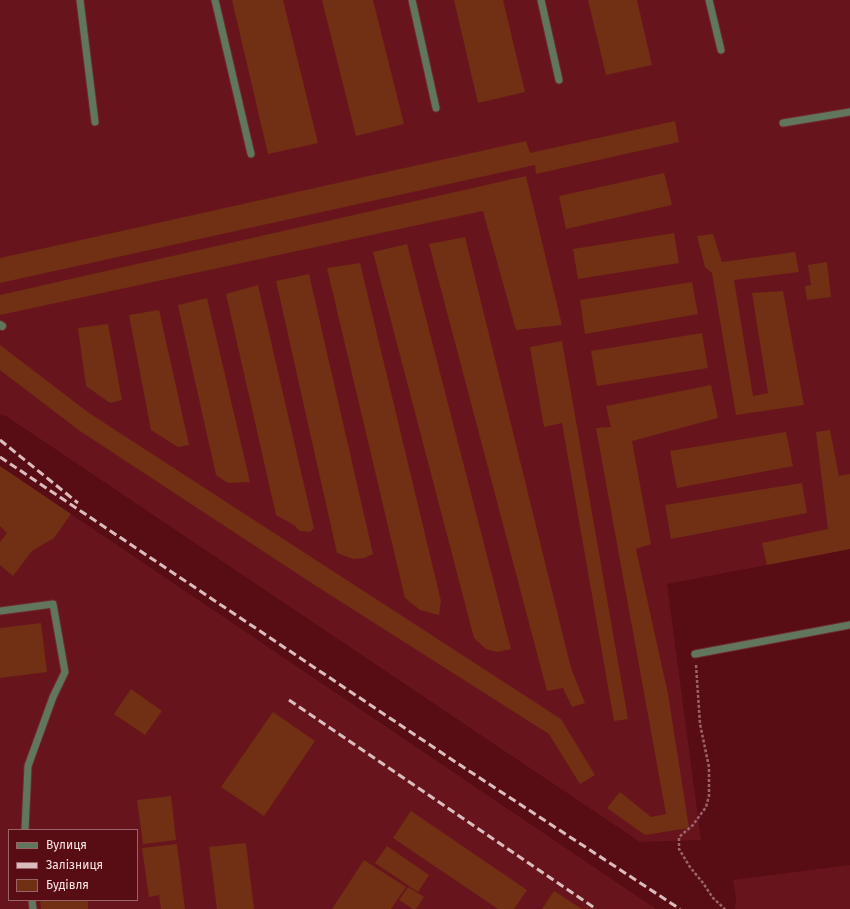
<!DOCTYPE html>
<meta charset="utf-8">
<style>
body{margin:0}
#map{position:relative;width:850px;height:909px;overflow:hidden;background:#580c14;font-family:"Fira Sans",sans-serif}
canvas{display:block}
.legend{position:absolute;left:8px;top:829px;width:130px;height:72px;box-sizing:border-box;background:#580c14;border:1px solid #996368;margin:0;padding:5px 7px;list-style:none;font-size:12px;color:#fae6e5}
.legend li{display:flex;align-items:center;gap:8px;height:20px}
.legend b{width:20px;border:1px solid #996368}
</style>
<div id="map">
<canvas width="850" height="909"></canvas>
<ul class="legend">
<li><b style="height:5px;background:#60775d"></b>Вулиця</li>
<li><b style="height:5px;background:#dbbcbd"></b>Залізниця</li>
<li><b style="height:11px;background:#712f13"></b>Будівля</li>
</ul>
</div>
<script>
const ctx = document.querySelector('canvas').getContext('2d');
ctx.lineJoin = 'round';
function paint(path, color) { ctx.fillStyle = color; ctx.fill(path, 'evenodd'); }
const toPath = rows => new Path2D(rows.map(r => 'M' + r).join(''));
function trace(path, color, width, dash) { ctx.strokeStyle = color; ctx.lineWidth = width; ctx.lineCap = dash ? 'butt' : 'round'; ctx.setLineDash(dash || []); ctx.stroke(path); }
paint(toPath([
 [0,0,850,0,850,549,667,584,701,840,640,842,6,416,0,415],
 [0,466,71,514,656,909,0,909],
 [9,830,137,830,137,900,9,900],
 [850,865,850,909,735,909,736,899,733,880]
]), '#68141d');
paint(toPath([
 [232,0,283,0,318,143,268,154],
 [322,0,373,0,404,124,356,136],
 [454,0,503,0,525,92,478,103],
 [588,0,637,0,652,65,606,75],
 [675,121,679,142,536,174,535,165,0,283,0,258,526,141,530,153],
 [664,173,672,205,566,229,559,196],
 [526,176,562,325,516,330,483,211,0,315,0,295],
 [674,233,679,263,578,279,573,249],
 [713,234,722,262,795,252,799,272,734,280,753,396,768,393,752,293,783,291,804,405,736,415,712,273,705,267,697,236],
 [465,237,571,668,585,703,572,707,563,688,547,691,429,244],
 [407,244,511,649,497,652,486,649,474,638,373,252],
 [827,262,831,297,807,300,805,286,811,285,808,265],
 [360,263,441,601,439,615,420,610,405,598,327,268],
 [309,274,373,554,364,558,353,559,337,553,276,281],
 [692,282,698,314,585,334,580,300],
 [258,285,314,528,310,532,300,531,294,525,276,515,226,294],
 [207,298,250,482,228,483,216,475,178,305],
 [159,310,189,445,178,447,151,430,129,315],
 [108,324,122,400,110,403,86,386,78,328],
 [702,333,708,368,597,386,591,351],
 [562,341,628,719,614,721,562,423,544,427,530,347],
 [0,345,89,413,561,719,595,775,580,784,549,734,313,584,80,431,0,370],
 [711,385,718,418,632,441,651,544,636,549,668,694,689,828,645,835,607,808,620,792,651,817,666,814,596,428,611,427,606,406],
 [830,430,839,476,850,474,850,549,767,565,762,543,828,529,816,432],
 [786,432,793,466,677,488,670,451],
 [0,466,71,514,54,538,32,551,13,576,0,565,0,542,7,533,0,526],
 [802,483,807,513,671,539,665,505],
 [41,623,47,672,0,678,0,628],
 [131,689,162,711,145,735,114,714],
 [273,712,315,741,264,816,221,787],
 [171,796,176,840,143,844,137,800],
 [411,811,527,890,514,909,498,909,393,838],
 [246,843,254,909,217,909,209,847],
 [177,844,185,909,161,909,159,895,149,897,142,848],
 [387,846,429,875,418,892,375,863],
 [364,860,406,887,391,909,332,909],
 [408,887,424,897,416,909,413,909,399,900],
 [554,891,582,909,542,909],
 [40,900,88,900,88,909,41,909]
]), '#712f13');
const service = toPath([
 [80,0,95,122],
 [215,0,251,154],
 [412,0,436,108],
 [541,0,559,80],
 [709,0,721,50],
 [783,123,850,112],
 [0,611,53,604,65,672,53,697,28,766,25,830],
 [695,654,850,625],
 [32,900,33,909]
]);
const minor = toPath([
 [0,325,2,326]
]);
trace(service, '#6f2b31', 9);
trace(minor, '#6f2b31', 10);
trace(toPath([
 [696,665,700,724,709,767,709,796,706,807,693,825,679,837,679,849,690,867,703,883,713,898,725,909]
]), '#9a6469', 2.5, [3, 2]);
trace(service, '#60775d', 7);
trace(minor, '#60775d', 8);
trace(toPath([
 [0,440,78,503],
 [0,457,457,763,680,909],
 [289,700,596,909]
]), '#dbbcbd', 3, [8, 4]);
</script>
